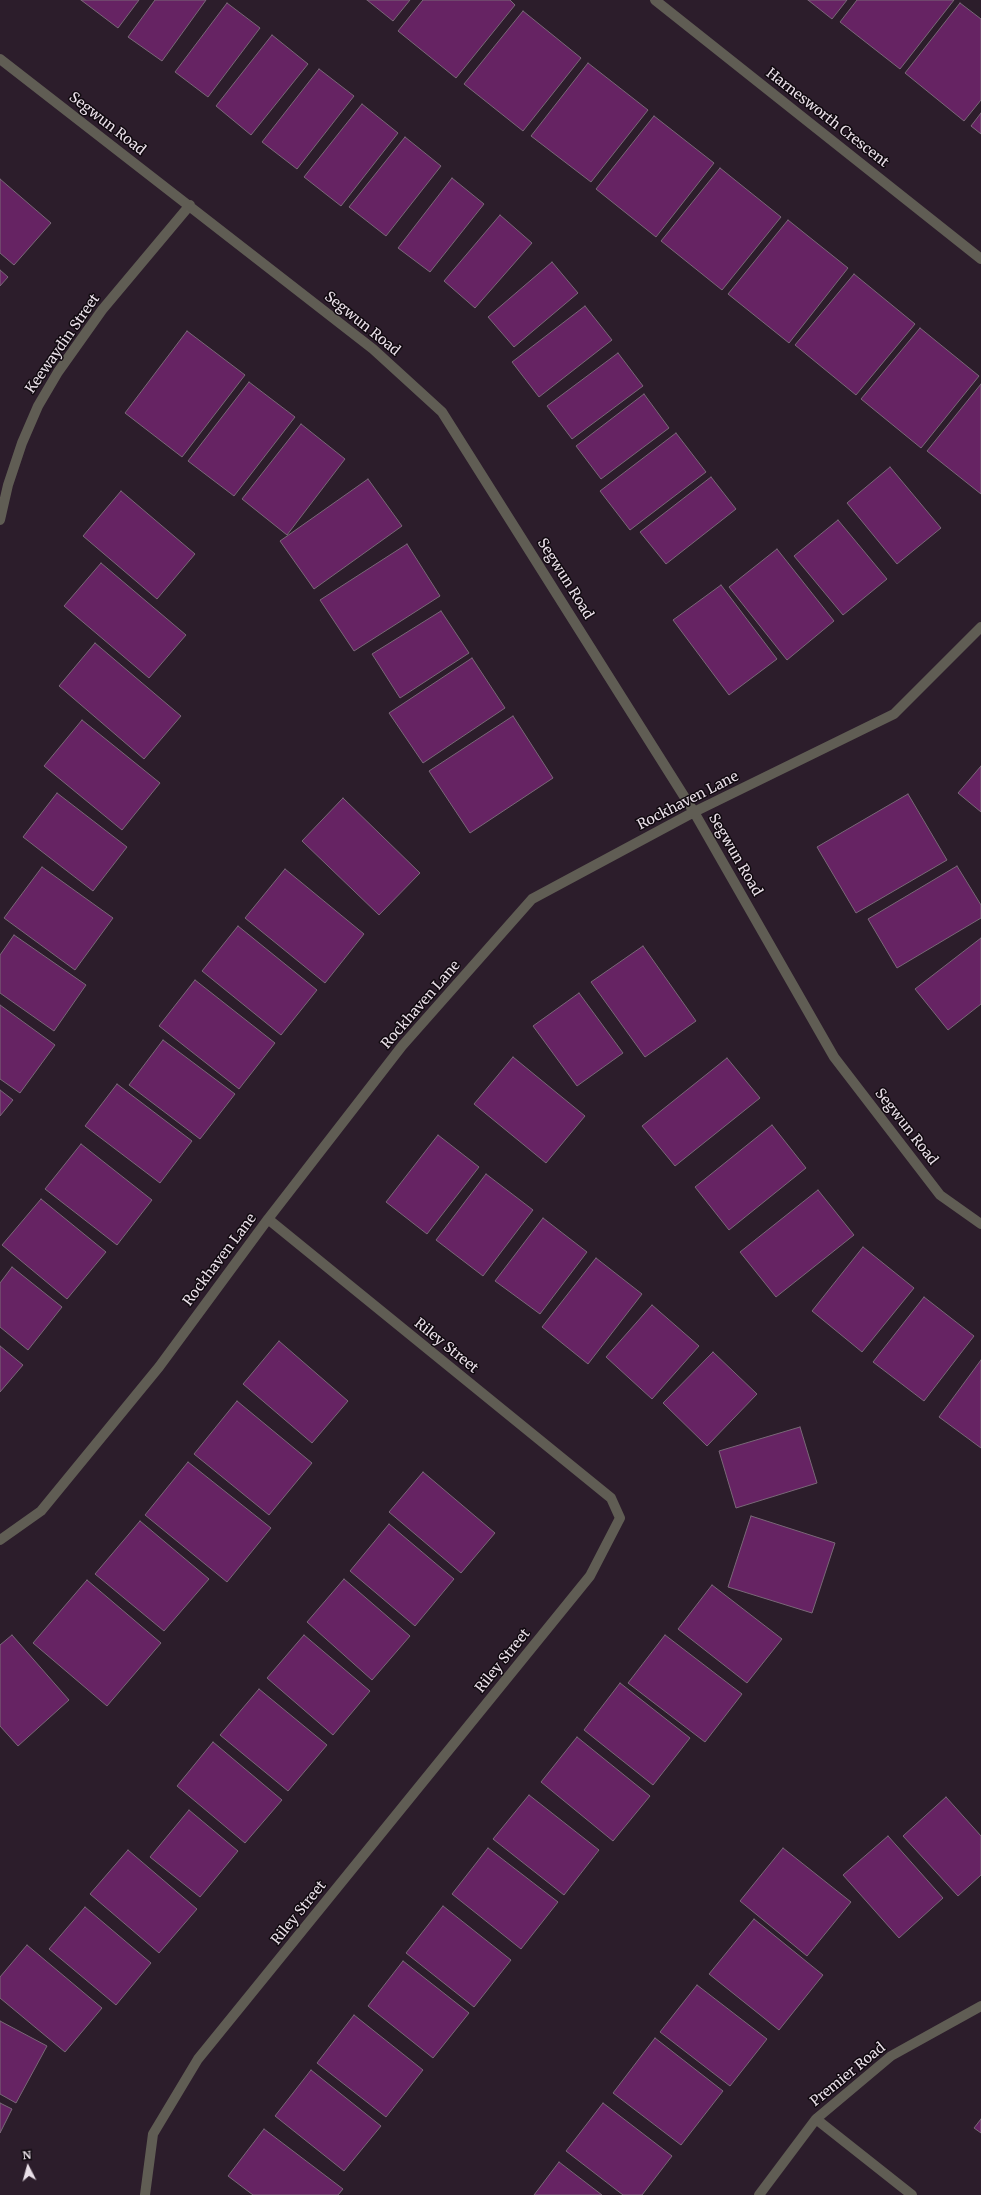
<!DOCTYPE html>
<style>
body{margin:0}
#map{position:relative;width:981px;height:2195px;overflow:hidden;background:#2c1d2b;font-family:Merriweather,serif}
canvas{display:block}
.north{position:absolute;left:8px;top:2147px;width:40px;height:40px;-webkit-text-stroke:3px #110a10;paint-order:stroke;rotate:354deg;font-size:11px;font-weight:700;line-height:16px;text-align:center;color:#eae0e9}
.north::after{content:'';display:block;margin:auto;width:14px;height:18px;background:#eae0e9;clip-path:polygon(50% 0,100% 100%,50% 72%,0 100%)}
</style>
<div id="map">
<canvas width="981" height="2195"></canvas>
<div class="north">N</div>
</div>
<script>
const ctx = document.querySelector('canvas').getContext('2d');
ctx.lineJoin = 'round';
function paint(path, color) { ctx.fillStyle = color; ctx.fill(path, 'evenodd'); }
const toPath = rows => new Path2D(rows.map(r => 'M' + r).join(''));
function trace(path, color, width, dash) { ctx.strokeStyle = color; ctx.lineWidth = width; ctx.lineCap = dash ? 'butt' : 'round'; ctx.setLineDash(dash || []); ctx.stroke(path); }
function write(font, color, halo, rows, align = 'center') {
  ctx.font = font + ' Merriweather,serif'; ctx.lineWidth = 3; ctx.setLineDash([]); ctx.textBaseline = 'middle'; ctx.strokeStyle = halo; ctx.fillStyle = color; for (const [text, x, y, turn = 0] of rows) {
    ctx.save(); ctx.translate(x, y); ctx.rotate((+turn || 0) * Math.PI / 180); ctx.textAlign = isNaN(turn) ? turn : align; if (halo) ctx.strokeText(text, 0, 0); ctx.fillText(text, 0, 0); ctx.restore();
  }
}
const building = toPath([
 [81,0,139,0,118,28,81,0],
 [155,0,206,0,162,61,128,37,155,0],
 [367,0,410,0,393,21,367,0],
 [423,0,510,0,515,5,456,78,398,31,423,0],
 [808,0,847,0,832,19,808,0],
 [857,0,954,0,900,69,840,22,857,0],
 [227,3,260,28,208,97,175,72,227,3],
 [960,3,981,19,981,100,964,121,905,73,960,3],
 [523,11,581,58,523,131,464,84,523,11],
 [272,35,308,64,251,135,216,106,272,35],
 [588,63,648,110,591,182,531,136,588,63],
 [319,69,354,96,297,169,262,142,319,69],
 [362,104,398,133,341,206,304,177,362,104],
 [981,113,981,134,971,126,981,113],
 [654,116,714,163,656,237,596,189,654,116],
 [405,137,441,166,386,236,349,207,405,137],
 [720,168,781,217,722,290,661,241,720,168],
 [452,178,484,204,430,272,398,248,452,178],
 [0,179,51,223,14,265,0,253,0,179],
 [500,215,532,243,475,308,444,281,500,215],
 [788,220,848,268,789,343,728,294,788,220],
 [552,262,578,293,514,347,488,317,552,262],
 [0,270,8,277,0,286,0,270],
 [854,274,915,324,856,395,795,345,854,274],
 [585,306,612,340,539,397,512,362,585,306],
 [920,328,979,376,921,448,861,399,920,328],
 [187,331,245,375,182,457,125,413,187,331],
 [618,353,643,386,572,439,547,406,618,353],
 [249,382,295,417,234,496,188,461,249,382],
 [981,384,981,494,927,451,981,384],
 [644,394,669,428,601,479,576,446,644,394],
 [301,424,345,459,287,535,242,499,301,424],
 [676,433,706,472,630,530,600,491,676,433],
 [890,467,941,528,897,564,847,503,890,467],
 [711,477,736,509,666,564,640,532,711,477],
 [368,479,402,526,314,589,280,541,368,479],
 [121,491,195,554,157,599,83,536,121,491],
 [838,520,887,579,843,615,794,556,838,520],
 [407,544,440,596,354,651,320,600,407,544],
 [777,549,834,621,787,660,729,587,777,549],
 [101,563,186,635,149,678,64,606,101,563],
 [721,585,777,659,729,695,673,620,721,585],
 [441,611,469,653,400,698,372,654,441,611],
 [95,643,181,716,144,759,59,686,95,643],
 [472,658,505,708,423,763,389,713,472,658],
 [513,716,553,778,470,833,429,771,513,716],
 [82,720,160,783,122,830,44,766,82,720],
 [981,766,981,812,958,793,981,766],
 [57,793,127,847,93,891,23,837,57,793],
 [908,794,947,860,856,913,817,847,908,794],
 [343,798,420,873,379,915,302,841,343,798],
 [957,866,981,905,981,918,897,968,868,919,957,866],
 [42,867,113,918,75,970,4,918,42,867],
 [285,869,364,934,325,983,245,918,285,869],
 [238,926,317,990,281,1035,202,971,238,926],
 [14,935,86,985,54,1031,0,993,0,955,14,935],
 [981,938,981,1004,948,1030,915,989,981,938],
 [643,946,696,1021,645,1057,591,982,643,946],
 [195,980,275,1043,239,1089,159,1026,195,980],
 [579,993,623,1053,577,1086,533,1026,579,993],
 [0,1005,55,1045,20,1093,0,1079,0,1005],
 [163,1040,235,1094,200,1139,129,1085,163,1040],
 [513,1057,585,1116,546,1163,474,1104,513,1057],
 [727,1058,760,1098,675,1166,642,1126,727,1058],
 [117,1084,192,1141,160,1183,85,1126,117,1084],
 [0,1090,13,1100,0,1116,0,1090],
 [772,1125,806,1168,729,1230,695,1187,772,1125],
 [438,1135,479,1167,427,1234,386,1202,438,1135],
 [81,1144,152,1200,117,1245,45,1189,81,1144],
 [486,1174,533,1210,483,1276,436,1240,486,1174],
 [818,1190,854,1235,776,1297,740,1252,818,1190],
 [41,1199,106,1252,67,1299,2,1245,41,1199],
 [543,1218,587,1252,540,1314,495,1281,543,1218],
 [863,1247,914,1288,862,1352,812,1311,863,1247],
 [596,1258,642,1294,588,1364,542,1327,596,1258],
 [12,1267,62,1307,28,1350,0,1327,0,1283,12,1267],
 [924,1297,974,1336,924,1401,873,1362,924,1297],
 [652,1305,699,1346,652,1399,606,1357,652,1305],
 [279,1341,348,1401,312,1443,243,1384,279,1341],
 [0,1346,23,1365,0,1392,0,1346],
 [713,1352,757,1394,707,1446,663,1403,713,1352],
 [981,1360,981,1448,939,1417,981,1360],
 [237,1401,312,1463,269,1515,194,1454,237,1401],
 [800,1427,817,1483,736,1508,719,1451,800,1427],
 [188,1462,271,1528,227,1582,145,1515,188,1462],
 [423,1472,495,1533,461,1573,389,1512,423,1472],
 [751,1516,835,1543,812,1613,728,1587,751,1516],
 [140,1521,209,1579,164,1631,95,1574,140,1521],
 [389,1524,454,1579,415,1626,350,1571,389,1524],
 [344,1579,410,1636,372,1680,307,1622,344,1579],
 [87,1580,161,1643,107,1706,33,1643,87,1580],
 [712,1585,782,1639,747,1683,678,1629,712,1585],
 [12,1635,69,1700,18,1746,0,1726,0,1645,12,1635],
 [304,1635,370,1691,333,1735,267,1678,304,1635],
 [665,1635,742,1694,705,1742,628,1683,665,1635],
 [620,1683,690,1738,653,1785,584,1730,620,1683],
 [259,1689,327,1745,288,1791,220,1735,259,1689],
 [577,1737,650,1796,613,1841,541,1782,577,1737],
 [213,1742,282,1800,245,1843,177,1786,213,1742],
 [529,1795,599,1850,564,1895,493,1839,529,1795],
 [946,1797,981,1836,981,1875,958,1896,903,1836,946,1797],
 [189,1810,238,1851,200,1897,150,1857,189,1810],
 [888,1836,943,1898,899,1938,843,1875,888,1836],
 [488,1848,558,1902,521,1949,452,1894,488,1848],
 [783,1848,851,1902,807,1956,740,1901,783,1848],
 [128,1850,197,1909,159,1953,90,1894,128,1850],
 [443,1906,511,1960,474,2007,406,1953,443,1906],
 [85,1907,151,1963,116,2005,49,1949,85,1907],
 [754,1919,823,1975,779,2030,709,1974,754,1919],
 [27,1945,102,2008,65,2052,0,1998,0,1977,27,1945],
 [403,1961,469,2013,433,2058,368,2006,403,1961],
 [697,1985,767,2039,730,2086,660,2032,697,1985],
 [354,2015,423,2070,386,2117,317,2063,354,2015],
 [0,2021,47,2046,16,2103,0,2094,0,2021],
 [655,2038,723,2091,681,2145,613,2093,655,2038],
 [311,2070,381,2126,344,2171,275,2116,311,2070],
 [0,2103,12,2109,0,2133,0,2103],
 [603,2103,672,2156,642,2195,623,2195,566,2151,603,2103],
 [981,2119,981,2133,974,2128,981,2119],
 [264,2129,343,2189,338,2195,253,2195,228,2176,264,2129],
 [559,2162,602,2195,534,2195,559,2162]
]);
paint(building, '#662363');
trace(building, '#7a6878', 1);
trace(toPath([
 [655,0,981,259],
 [0,59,373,349,442,412,694,812,834,1057,940,1195,981,1224],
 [0,520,8,485,22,443,38,406,58,372,102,310,190,205],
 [0,1540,41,1511,159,1367,268,1219,402,1046,532,899,694,812,894,714,981,627],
 [816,2119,912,2195],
 [145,2195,153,2134,198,2059,590,1576,620,1518,611,1498,268,1219],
 [759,2195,816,2119,891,2056,981,2006]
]), '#605d54', 10);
write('14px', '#eae0e9', '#110a10', [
 ["Harnesworth Crescent",827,118,38],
 ["Segwun Road",107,124,38],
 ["Segwun Road",362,324,39],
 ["Keewaydin Street",63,344,-55],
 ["Segwun Road",565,579,58],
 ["Rockhaven Lane",688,801,-27],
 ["Segwun Road",735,855,60],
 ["Rockhaven Lane",421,1005,-49],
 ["Segwun Road",906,1127,52],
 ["Rockhaven Lane",220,1260,-53],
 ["Riley Street",446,1346,39],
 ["Riley Street",503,1661,-51],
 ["Riley Street",299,1913,-51],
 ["Premier Road",848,2075,-39]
]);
</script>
